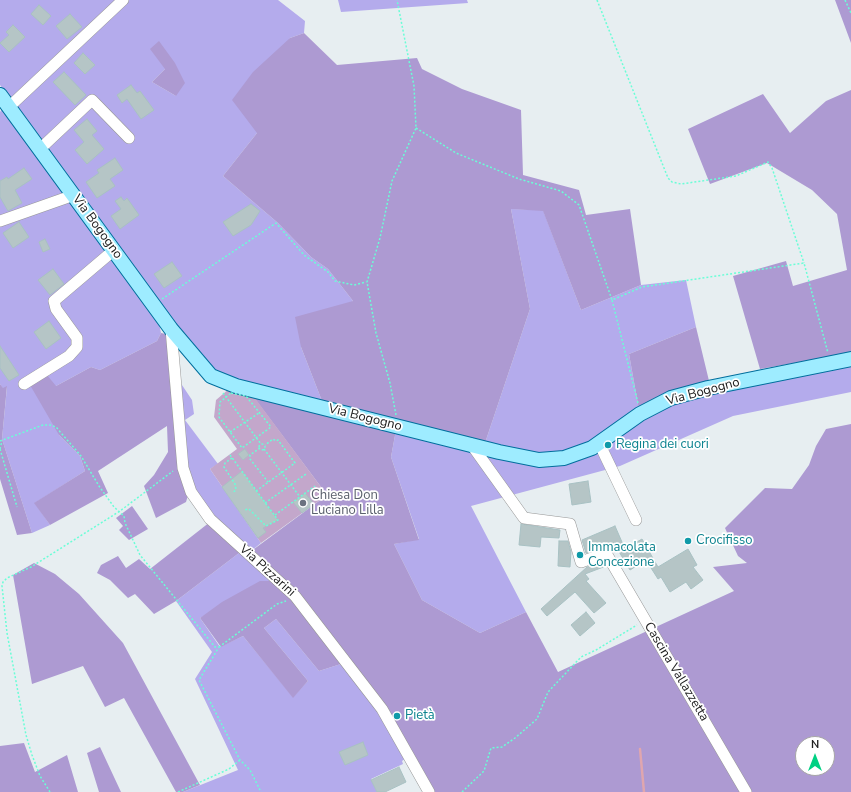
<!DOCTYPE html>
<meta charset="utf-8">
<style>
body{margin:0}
#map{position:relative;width:851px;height:792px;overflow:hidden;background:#e7eef1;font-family:"Nunito Sans",sans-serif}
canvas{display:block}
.north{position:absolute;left:795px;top:736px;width:40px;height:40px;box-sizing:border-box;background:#fff;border:1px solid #a6a6a6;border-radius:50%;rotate:0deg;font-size:11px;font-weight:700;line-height:16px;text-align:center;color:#202020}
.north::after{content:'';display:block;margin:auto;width:14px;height:18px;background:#00d183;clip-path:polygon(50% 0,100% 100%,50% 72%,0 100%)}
</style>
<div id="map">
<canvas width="851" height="792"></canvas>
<div class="north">N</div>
</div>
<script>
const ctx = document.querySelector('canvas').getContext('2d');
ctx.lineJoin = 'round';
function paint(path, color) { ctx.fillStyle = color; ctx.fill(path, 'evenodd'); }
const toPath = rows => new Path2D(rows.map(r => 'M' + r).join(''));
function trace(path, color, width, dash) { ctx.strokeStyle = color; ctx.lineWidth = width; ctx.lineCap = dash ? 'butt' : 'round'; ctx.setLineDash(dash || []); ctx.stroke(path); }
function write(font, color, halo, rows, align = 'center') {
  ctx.font = font + ' "Nunito Sans",sans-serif'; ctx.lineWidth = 3.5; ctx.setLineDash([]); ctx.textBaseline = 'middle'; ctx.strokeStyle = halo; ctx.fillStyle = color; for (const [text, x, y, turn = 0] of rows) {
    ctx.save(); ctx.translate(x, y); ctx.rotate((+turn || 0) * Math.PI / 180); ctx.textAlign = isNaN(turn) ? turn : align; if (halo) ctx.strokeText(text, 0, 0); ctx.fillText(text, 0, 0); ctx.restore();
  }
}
paint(toPath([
 [0,0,278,0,305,21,304,33,290,38,257,133,223,176,278,223,311,257,328,269,353,301,301,347,322,401,243,381,218,373,200,361,0,85],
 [165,69,176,96,152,82],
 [338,0,467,0,468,3,341,12],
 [2,109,65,196,0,219,0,112],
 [70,199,159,323,161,333,157,341,100,370,91,367,56,386,59,435,80,456,85,471,35,503,50,525,32,533,2,439,7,387,3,389,0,384,0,223],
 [511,209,543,210,581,310,641,285,686,280,696,327,629,354,639,410,610,432,573,452,538,455,485,443,530,309],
 [851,362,851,392,733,416,620,466,471,506,526,612,480,633,422,600,394,544,419,539,391,457,396,430,495,455,587,455,666,407,704,395],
 [178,379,192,400,194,414,185,420,218,464,210,469,261,543,250,552,231,535,193,490,186,469],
 [243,550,275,581,200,618,220,647,243,636,293,697,308,681,264,628,276,619,319,671,344,663,378,710,383,722,406,758,402,761,403,764,371,779,377,792,183,792,238,770,195,679,212,652,176,601]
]), '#b4abec');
paint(toPath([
 [835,0,851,0,851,43],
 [304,33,337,65,417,58,422,69,462,89,521,110,523,175,579,190,586,215,630,209,641,285,581,310,543,211,511,209,530,309,485,443,322,401,301,347,295,317,353,301,328,269,311,257,278,223,223,176,257,133,232,100,253,72,290,38],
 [159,41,175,63,185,83,176,96,152,82,165,69,150,49],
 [851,90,851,353,760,369,733,276,786,261,793,286,847,270,837,214,812,190,767,163,710,184,688,129,763,94,790,133,826,101],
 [696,327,710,385,639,410,629,354],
 [161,333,166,334,189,492,186,502,156,518,144,486,154,475,168,452,167,426,98,471,108,493,50,525,34,503,85,471,80,456,59,435,30,385,47,375,56,386,91,367,100,370,157,341],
 [0,384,3,388,7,386,2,439,32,533,17,535,0,479],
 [249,391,396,430,391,457,419,540,394,544,422,600,480,633,526,612,558,672,734,591,713,567,747,563,738,556,725,528,765,488,792,489,809,465,816,446,826,429,851,424,851,792,431,792,384,709,296,594,250,552,327,495],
 [803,744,827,744,827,768,803,768],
 [132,506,148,529,129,540,119,530,123,526,116,518],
 [210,522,243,550,176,601,154,614,135,594,128,598,110,580,97,573,101,565,118,556,126,568,139,559,150,569],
 [34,563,55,574,79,594,123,643,200,785,183,792,176,792,124,698,105,707,83,666,32,684,13,575],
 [260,581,275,581,288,591,344,663,319,671,276,619,264,628,308,681,293,698,243,636,221,647,200,618,222,602],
 [24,743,35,772,67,755,78,792,0,792,0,746],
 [100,747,121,792,99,792,87,753]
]), '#ad9ad2');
paint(toPath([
 [230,388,249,390,327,495,261,543,210,469,237,449,214,417,216,400]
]), '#c3a7cb');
trace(toPath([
 [640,749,644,792]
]), '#e0a6ae', 2.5);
const building = toPath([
 [39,5,51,16,43,25,31,14,39,5],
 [70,14,82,27,67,39,56,26,70,14],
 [13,25,25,37,9,52,0,43,9,35,6,32,13,25],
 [83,53,95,65,85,74,74,63,83,53],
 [64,72,86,95,75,105,53,82,64,72],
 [131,85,137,93,140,91,154,110,141,119,127,99,122,103,117,95,131,85],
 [87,119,97,131,92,135,104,149,87,164,75,150,84,142,74,130,87,119],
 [115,158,123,170,110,179,115,186,97,198,86,182,99,173,97,170,115,158],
 [24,168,32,179,15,190,22,203,8,211,0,197,0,181,7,177,8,179,24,168],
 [121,197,124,201,127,198,139,215,120,229,111,216,121,209,115,201,121,197],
 [251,204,260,211,251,225,233,236,223,222,251,204],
 [19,222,29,237,13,248,3,233,19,222],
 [45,239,50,249,43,252,39,242,45,239],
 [172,262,182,276,164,288,154,274,172,262],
 [53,269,64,284,50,295,38,280,53,269],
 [49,321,61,338,46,349,34,332,49,321],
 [0,346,19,375,9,381,0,368,0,346],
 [245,449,249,455,243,460,238,454,245,449],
 [242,471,278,520,263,528,266,532,258,538,222,487,242,471],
 [588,481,591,502,572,505,569,484,588,481],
 [305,493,314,504,302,513,293,502,305,493],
 [521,524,560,530,559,538,541,537,540,547,519,545,521,524],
 [615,526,625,549,642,539,658,567,688,549,697,565,693,567,703,580,691,589,686,582,670,592,661,577,658,579,646,560,630,570,615,545,610,547,604,546,586,553,582,540,615,526],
 [559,541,568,541,571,552,570,567,558,566,559,541],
 [603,562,606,566,585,574,589,579,586,581,606,603,594,613,575,592,547,616,541,609,587,567,603,562],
 [586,612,595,623,580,636,571,625,586,612],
 [363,742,368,755,345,765,339,752,363,742],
 [399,767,406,782,385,792,377,792,371,780,399,767]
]);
paint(building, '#b5c5c6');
trace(building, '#a8c1c3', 1);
const minor = toPath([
 [9,107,123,0],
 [40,149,92,100,129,138],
 [0,221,74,195],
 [171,329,183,468,191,492,210,519,295,596,382,709,429,792],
 [24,384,69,356,77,347,77,338,56,309,54,301,114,250],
 [599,443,636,520],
 [471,444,524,518,570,524,581,562,606,553,746,792]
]);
const major = toPath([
 [0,95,171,329,211,376,236,386,499,452,539,460,564,458,592,448,640,414,671,398,708,388,851,359]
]);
trace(minor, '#979797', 12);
trace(major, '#006e9d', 16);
trace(toPath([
 [597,0,668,178,672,182,681,184,736,176,768,162,772,168,804,263],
 [845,0,851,13],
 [416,128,456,153,519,179,561,191,579,205,612,300],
 [162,299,276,223,304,255,328,272,335,281,354,285,366,282],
 [223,393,261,444],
 [231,393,246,396,271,427,242,448,219,417,220,402,231,393],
 [638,403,612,300,642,287,804,263,828,353],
 [396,415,390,383,376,333,367,282,380,238,392,181,416,128,414,86,397,0],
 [230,432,259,413],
 [0,441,43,425,50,425,56,427,81,456,99,486,114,507,124,516,125,523,140,555,215,647,219,647,199,680,240,760,250,770,261,792],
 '259 447a3 3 0 1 1 6 0a3 3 0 1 1-6 0Z',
 [260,448,250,455,250,459,268,482],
 [0,449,17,507],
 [0,449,2,441],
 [264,449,300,497],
 [230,455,278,520,266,526,249,509,244,510],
 [232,458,225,463,224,467,235,484,236,490,232,493],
 [256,491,295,463,278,440,276,441,273,439,265,445],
 [265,503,306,474],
 [275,515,315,486],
 [219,647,277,604,286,601],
 [50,792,40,776,32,755,26,735,7,633,2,586,3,582,7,578,31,567,120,511,173,471],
 [178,792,229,769,240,760],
 [462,792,484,771,491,748,502,747,515,738,537,719,548,692,581,657,596,650,637,625]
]), '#6afed7', 1.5, [2, 2]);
trace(minor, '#fff', 11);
trace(major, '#9eecff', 14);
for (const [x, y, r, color] of [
 [608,445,4,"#0f9aa8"],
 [303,503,4,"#6b7280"],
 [688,541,4,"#0f9aa8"],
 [580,555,4,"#0f9aa8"],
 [397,716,4,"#0f9aa8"]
]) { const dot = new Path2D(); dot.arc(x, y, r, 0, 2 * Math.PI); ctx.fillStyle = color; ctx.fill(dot); trace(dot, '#fff', 1.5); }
write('13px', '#202020', '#fff', [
 ["Via Bogogno",97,227,54],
 ["Via Bogogno",703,392,-15],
 ["Via Bogogno",365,418,14],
 ["Via Pizzarini",267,571,42],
 ["Cascina Vallazzetta",676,672,59]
]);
write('13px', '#0d838f', '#fff', [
 ["Regina dei cuori",616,445],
 ["Crocifisso",696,541],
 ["Immacolata",588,548],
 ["Concezione",588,563],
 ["Pietà",405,716]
], 'left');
write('13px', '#5b616d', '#fff', [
 ["Chiesa Don",311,496],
 ["Luciano Lilla",311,511]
], 'left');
</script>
